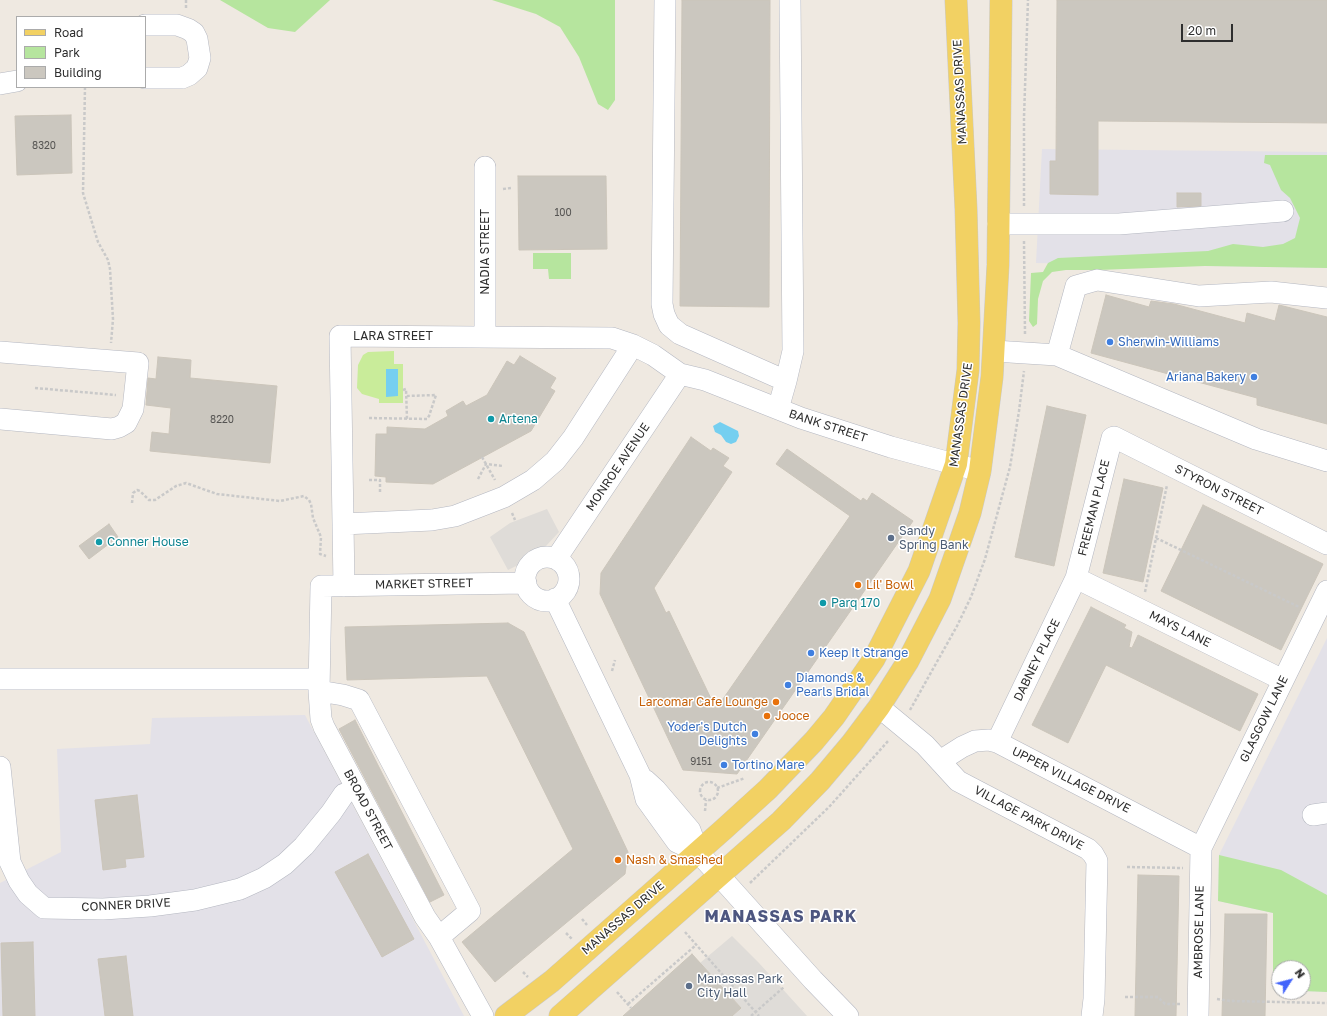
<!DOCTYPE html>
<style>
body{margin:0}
#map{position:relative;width:1327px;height:1016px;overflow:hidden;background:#efe9e1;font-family:"Golos Text",sans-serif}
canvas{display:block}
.legend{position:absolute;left:16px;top:16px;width:130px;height:72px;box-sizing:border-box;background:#fff;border:1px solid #ababab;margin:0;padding:5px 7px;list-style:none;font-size:12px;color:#2e2e2e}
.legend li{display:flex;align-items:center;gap:8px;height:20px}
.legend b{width:20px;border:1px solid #ababab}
.north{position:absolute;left:1271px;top:960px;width:40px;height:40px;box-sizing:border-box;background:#fff;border:1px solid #ababab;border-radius:50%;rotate:54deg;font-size:11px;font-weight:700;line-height:16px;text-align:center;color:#2e2e2e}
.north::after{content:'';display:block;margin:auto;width:14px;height:18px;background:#4264fb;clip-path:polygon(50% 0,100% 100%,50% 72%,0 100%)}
.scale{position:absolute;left:1181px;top:24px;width:52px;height:18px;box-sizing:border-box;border:2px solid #2e2e2e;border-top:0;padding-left:5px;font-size:12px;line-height:14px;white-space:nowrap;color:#2e2e2e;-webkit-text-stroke:3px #fff;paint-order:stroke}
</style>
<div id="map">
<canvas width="1327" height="1016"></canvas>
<ul class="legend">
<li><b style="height:5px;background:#f2d163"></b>Road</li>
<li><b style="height:11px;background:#b6e59e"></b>Park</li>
<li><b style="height:11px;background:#cbc7bf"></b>Building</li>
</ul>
<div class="north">N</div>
<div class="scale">20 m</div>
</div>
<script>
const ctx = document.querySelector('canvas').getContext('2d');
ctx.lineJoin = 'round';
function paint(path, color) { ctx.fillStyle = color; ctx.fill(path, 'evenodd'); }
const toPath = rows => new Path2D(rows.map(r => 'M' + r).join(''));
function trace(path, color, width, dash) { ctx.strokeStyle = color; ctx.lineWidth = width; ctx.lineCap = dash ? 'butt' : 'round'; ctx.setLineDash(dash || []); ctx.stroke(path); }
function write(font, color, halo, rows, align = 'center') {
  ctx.font = font + ' "Golos Text",sans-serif'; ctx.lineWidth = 3; ctx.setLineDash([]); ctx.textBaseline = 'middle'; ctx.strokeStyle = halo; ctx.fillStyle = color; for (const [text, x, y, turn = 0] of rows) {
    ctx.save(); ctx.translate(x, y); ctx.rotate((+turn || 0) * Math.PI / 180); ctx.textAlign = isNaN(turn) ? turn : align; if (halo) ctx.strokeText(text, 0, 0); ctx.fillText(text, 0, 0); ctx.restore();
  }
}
paint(toPath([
 [1042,149,1327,152,1327,268,1036,263],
 [1327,638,1327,992,1303,991,1303,968,1279,968,1279,989,1273,989,1273,913,1218,901,1219,855],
 [305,715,464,1016,0,1016,0,883,61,852,57,749,150,744,152,718]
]), '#e3e1e8');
paint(toPath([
 [220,0,330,0,295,32,268,28],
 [492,0,615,0,615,100,608,110,598,104,579,57,560,27,536,14],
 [1265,155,1327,155,1327,268,1205,266,1098,270,1066,270,1052,272,1043,281,1038,299,1037,324,1033,327,1029,321,1031,273,1043,272,1048,263,1058,258,1208,251,1233,244,1263,247,1283,244,1295,238,1300,218,1290,198,1281,190,1270,165,1264,163],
 [533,253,571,253,571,279,549,279,548,269,533,269],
 [1219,855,1281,870,1327,895,1327,992,1303,991,1303,968,1279,968,1279,989,1273,989,1273,913,1218,901]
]), '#b6e59e');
paint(toPath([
 [394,351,394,364,403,364,403,403,379,403,379,399,362,394,357,388,358,365,363,355,368,352]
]), '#c9ec9a');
paint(toPath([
 [547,509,559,532,546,546,529,555,518,565,508,570,490,537,510,523],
 [732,936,759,963,807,1016,732,1016,741,1008,700,963]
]), '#dfdcd8');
paint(toPath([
 [386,369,398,369,398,396,386,397],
 [720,422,738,431,739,436,736,442,731,444,726,442,721,435,715,432,713,426]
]), '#75cff0');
const building = toPath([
 [682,0,770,0,769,307,680,306,682,0],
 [1057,0,1327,0,1327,123,1098,121,1098,195,1050,194,1050,161,1056,161,1057,0],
 [71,115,72,173,17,175,15,116,71,115],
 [518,176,606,176,607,249,519,250,518,176],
 [1177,193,1201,193,1201,206,1177,207,1177,193],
 [1106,295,1149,307,1151,301,1174,304,1245,323,1247,313,1275,321,1279,305,1327,317,1327,424,1257,405,1257,398,1091,353,1106,295],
 [520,356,556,378,550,388,555,391,531,431,433,484,386,482,386,477,375,476,376,434,387,434,387,427,425,429,448,416,446,411,463,401,466,406,487,395,507,361,514,365,520,356],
 [158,357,191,360,190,378,277,386,270,463,150,451,152,432,169,434,171,408,146,405,148,378,156,379,158,357],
 [1047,406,1086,415,1054,566,1015,557,1047,406],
 [691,437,711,451,713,448,729,458,723,466,732,472,654,588,666,613,669,611,716,709,850,516,776,464,787,449,861,501,863,498,867,501,872,493,913,521,737,774,683,770,600,594,601,573,691,437],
 [1124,479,1163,488,1143,582,1103,573,1124,479],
 [1203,505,1323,564,1281,650,1161,591,1203,505],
 [109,524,118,537,89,559,79,546,109,524],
 [1091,607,1126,625,1124,628,1132,632,1129,647,1132,648,1138,635,1258,694,1240,731,1106,665,1068,743,1032,725,1091,607],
 [508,623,524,632,628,852,625,874,495,982,462,942,573,849,487,676,347,680,345,627,508,623],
 [355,720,444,895,430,902,339,729,355,720],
 [137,795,144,857,125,859,126,867,103,870,95,800,137,795],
 [368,854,414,939,382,957,335,872,368,854],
 [1138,875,1179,876,1176,1016,1135,1016,1138,875],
 [1225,914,1267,914,1265,1016,1222,1016,1225,914],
 [33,942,35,1016,3,1016,1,943,33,942],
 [692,954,741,1008,732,1016,623,1016,692,954],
 [126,956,133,1016,105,1016,98,959,126,956]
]);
paint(building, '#cbc7bf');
trace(building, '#cbc5ba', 1);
const minor = toPath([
 [665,0,662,304,664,314,669,325,680,334,786,381,778,409],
 [145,25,177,25,188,29,194,33,197,39,200,58,197,68,189,75,182,78,145,78],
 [0,84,17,81],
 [998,224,1119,224,1283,211],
 [485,337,485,167],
 [994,351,1057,355,1256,439,1327,461],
 [0,352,138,363,133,409,126,423,119,427,112,429,0,419],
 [1057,355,1076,286,1097,280,1199,296,1271,292,1327,298],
 [786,381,793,351,790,0],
 [343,524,432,520,455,516,504,497,533,480,555,461,573,438,633,345],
 '525 579a22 22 0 1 1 44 0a22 22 0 1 1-44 0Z',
 [556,559,680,374],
 [1076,578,1283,680],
 [344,586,340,336,612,338,633,345,653,355,680,374,705,380,801,418,891,447,980,471],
 [555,599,640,775,646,799,677,842,698,852,813,980,848,1016],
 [0,679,319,679],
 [319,691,343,695,359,700,470,911,439,937],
 [879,707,925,745,958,781,1088,849,1093,854,1097,861,1094,999,1092,1016],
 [997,742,1076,578,1112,438,1114,437,1327,544],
 [940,761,962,747,975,741,989,740,997,742,1201,848],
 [0,767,10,862,19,881,28,894,44,908,103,909,150,906,195,900,240,889,264,878,285,864,304,846,331,813,344,794],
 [645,780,656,790,690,830,698,852],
 [1313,815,1327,813],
 [483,1016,439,937,425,917,324,727,321,719,319,691,321,586,526,583],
 [1198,1016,1201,848,1327,591]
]);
const major = toPath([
 [506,1016,552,981,724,829,768,789,814,741,834,717,874,659,919,571,956,464,968,370,969,323,966,209,956,0],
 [560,1016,781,821,820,781,852,743,879,707,908,661,940,599,970,513,980,471,992,377,998,265,1001,0]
]);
trace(minor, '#b4b7c1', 22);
trace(major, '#c9c9c9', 23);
trace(toPath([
 [186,8,186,0],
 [85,87,83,193,98,242,108,260,110,269,113,319,111,343],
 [503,189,511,188],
 [1024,206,1024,117,1028,0],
 [1024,241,1025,334],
 [35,388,116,395],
 [403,390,406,389,407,419],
 [369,418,427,419,429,416,436,395,406,396],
 [482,457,495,480],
 [478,479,486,464,503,466],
 [369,480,380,480,380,493],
 [132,503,133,493,137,490,140,491,149,500,155,500,176,486,186,483,217,494,280,501,304,496,309,500,311,504,313,518,321,537,320,554,326,556],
 [512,513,515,520],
 [1156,538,1299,607],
 [1145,592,1167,485],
 [612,671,615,660],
 [910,710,957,626,971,597,985,559,1010,467,1019,411,1024,371],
 '700 791a9 9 0 1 1 18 0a9 9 0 1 1-18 0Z',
 [717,788,745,778],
 [705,811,706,800],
 [1127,867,1183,868],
 [750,883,829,807,889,740],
 [582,919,587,925],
 [685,932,759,1016],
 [566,933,572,939],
 [523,972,528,977],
 [617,992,631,1008],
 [1125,997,1158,997,1165,1004,1180,1004],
 [1217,999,1230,1001,1327,1003],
 [628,1004,696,945],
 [751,1016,784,987]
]), '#c9c9c9', 2.5, [3, 2]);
trace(minor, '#fff', 21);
trace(major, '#f2d163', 22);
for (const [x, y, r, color] of [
 [1110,342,4,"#3f7fe0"],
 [1254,377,4,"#3f7fe0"],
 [491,419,4,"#0f9aa8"],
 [891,538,4,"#5c6f8a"],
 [99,542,4,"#0f9aa8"],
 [858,585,4,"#e8710a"],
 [823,603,4,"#0f9aa8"],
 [811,653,4,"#3f7fe0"],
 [788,685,4,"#3f7fe0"],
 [776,702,4,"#e8710a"],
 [767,716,4,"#e8710a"],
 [755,734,4,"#3f7fe0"],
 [724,765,4,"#3f7fe0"],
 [618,860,4,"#e8710a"],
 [689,986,4,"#5c6f8a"]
]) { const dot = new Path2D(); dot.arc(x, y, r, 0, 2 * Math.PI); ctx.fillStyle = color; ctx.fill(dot); trace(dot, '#fff', 1.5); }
write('10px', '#555452', null, [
 ["8320",44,146],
 ["100",563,213],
 ["8220",222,420],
 ["9151",701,762]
]);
write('12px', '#2e2e2e', '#fff', [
 ["MANASSAS DRIVE",960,92,-93],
 ["NADIA STREET",485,252,-90],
 ["LARA STREET",393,336],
 ["MANASSAS DRIVE",961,415,-82],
 ["BANK STREET",828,426,18],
 ["MONROE AVENUE",618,467,-56],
 ["STYRON STREET",1219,490,27],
 ["FREEMAN PLACE",1094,508,-76],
 ["MARKET STREET",424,584,-1],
 ["MAYS LANE",1180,629,26],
 ["DABNEY PLACE",1037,660,-64],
 ["GLASGOW LANE",1264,719,-64],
 ["UPPER VILLAGE DRIVE",1071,780,27],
 ["BROAD STREET",368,810,62],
 ["VILLAGE PARK DRIVE",1029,818,28],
 ["CONNER DRIVE",126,905,-3],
 ["MANASSAS DRIVE",623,918,-41],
 ["AMBROSE LANE",1199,932,-89]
]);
write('12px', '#366cbe', '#fff', [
 ["Sherwin-Williams",1118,342],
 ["Ariana Bakery",1246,377,"right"],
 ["Keep It Strange",819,653],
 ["Diamonds &",796,678],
 ["Pearls Bridal",796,692],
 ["Yoder's Dutch",747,727,"right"],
 ["Delights",747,741,"right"],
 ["Tortino Mare",732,765]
], 'left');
write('12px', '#0d838f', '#fff', [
 ["Artena",499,419],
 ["Conner House",107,542],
 ["Parq 170",831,603]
], 'left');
write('12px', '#4e5e75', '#fff', [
 ["Sandy",899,531],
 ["Spring Bank",899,545],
 ["Manassas Park",697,979],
 ["City Hall",697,993]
], 'left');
write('12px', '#c56008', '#fff', [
 ["Lil' Bowl",866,585],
 ["Larcomar Cafe Lounge",768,702,"right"],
 ["Jooce",775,716],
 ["Nash & Smashed",626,860]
], 'left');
ctx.letterSpacing = '1px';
write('bold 16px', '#4d5680', '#fff', [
 ["MANASSAS PARK",781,917]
]);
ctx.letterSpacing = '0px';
</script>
